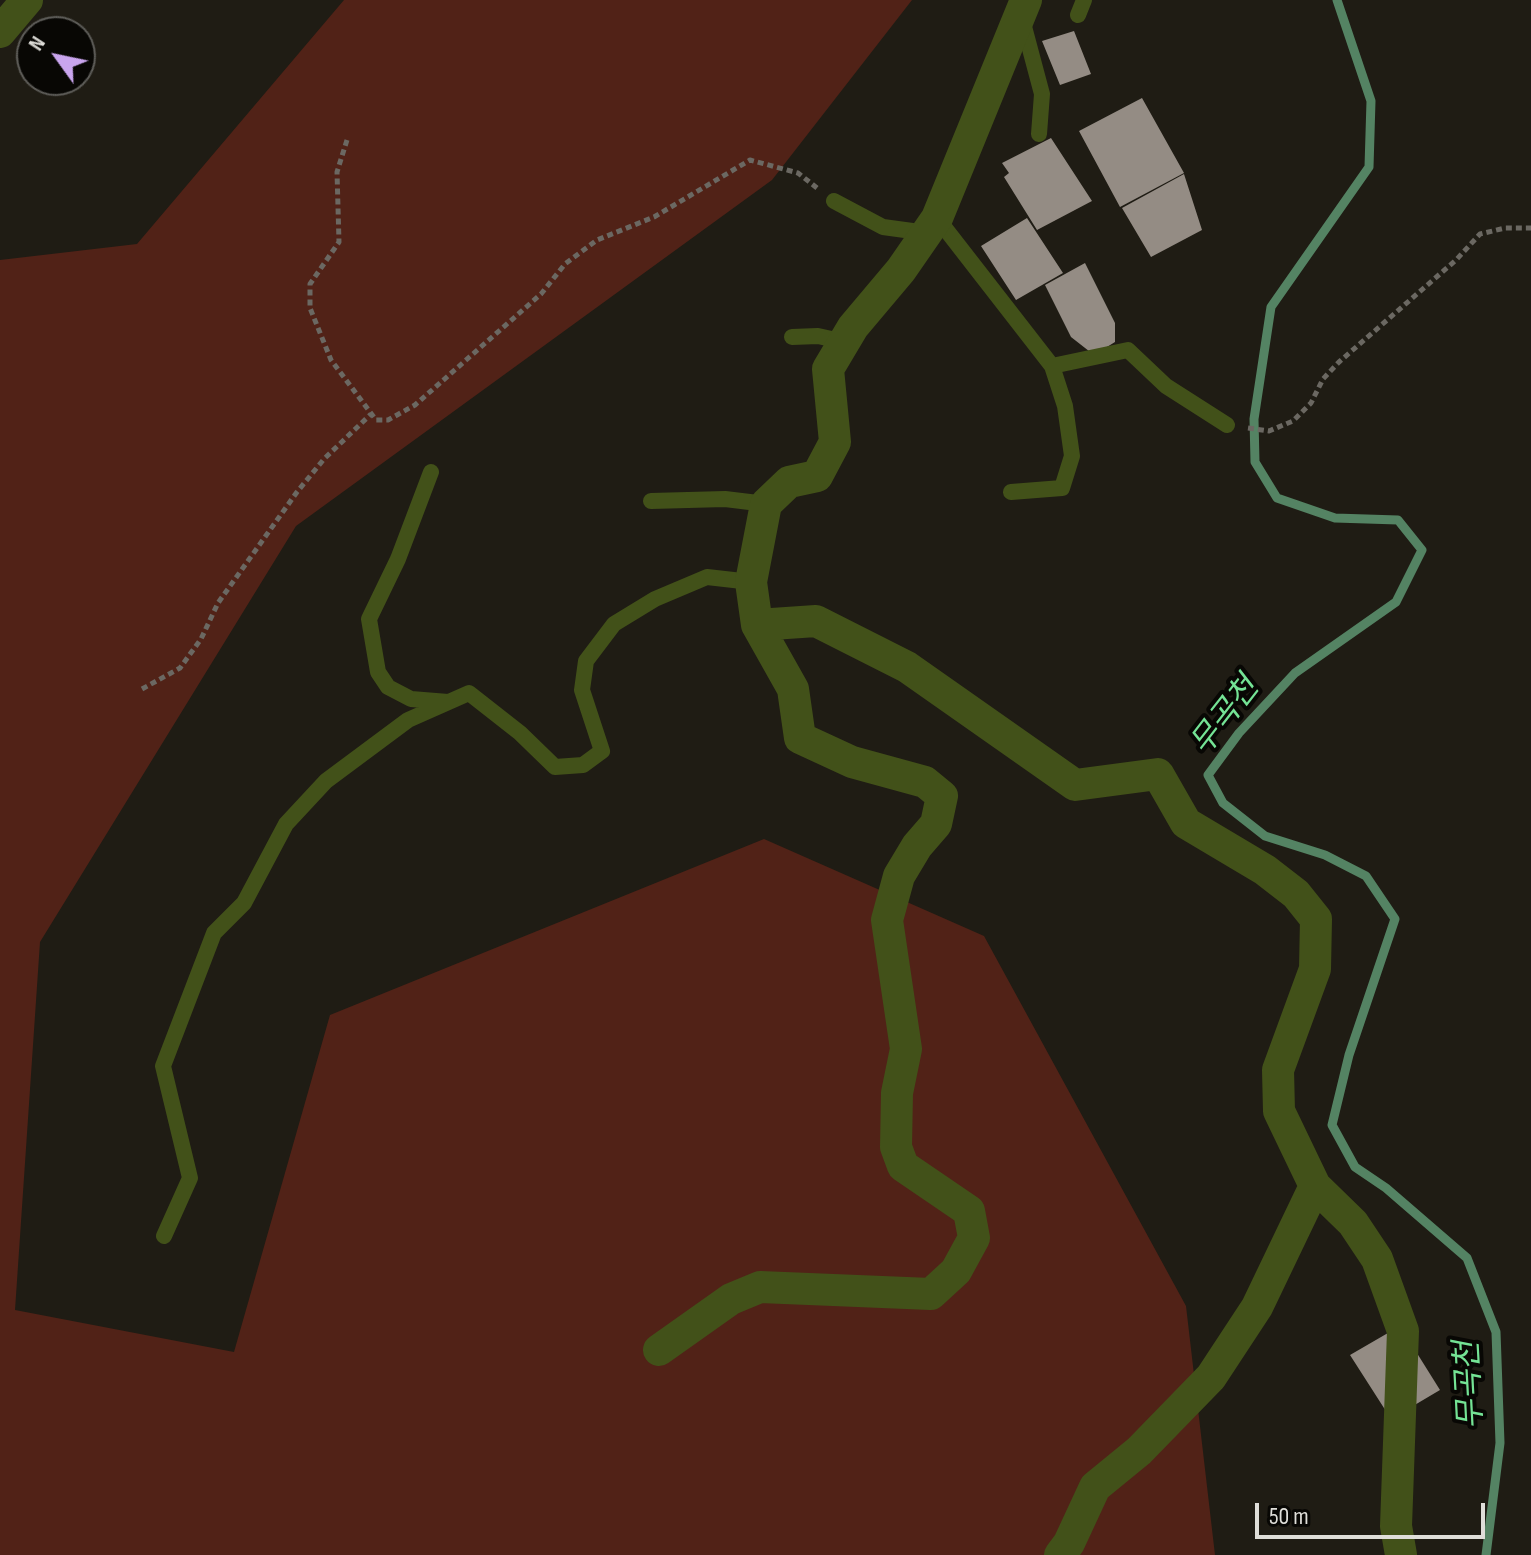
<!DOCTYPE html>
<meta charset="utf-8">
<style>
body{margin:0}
#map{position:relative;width:1531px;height:1555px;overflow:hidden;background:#1f1c14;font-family:"Sofia Sans Condensed",sans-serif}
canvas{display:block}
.north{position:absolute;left:16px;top:16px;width:80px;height:80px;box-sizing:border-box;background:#080704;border:2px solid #5e5d59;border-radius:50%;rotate:303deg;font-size:22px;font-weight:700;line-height:32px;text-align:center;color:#dfded9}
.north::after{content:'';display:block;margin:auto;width:28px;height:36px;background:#c9a5ee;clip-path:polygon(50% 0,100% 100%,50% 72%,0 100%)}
.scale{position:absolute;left:1255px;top:1503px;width:230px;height:36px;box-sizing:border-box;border:4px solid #dfded9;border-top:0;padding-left:10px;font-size:24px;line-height:28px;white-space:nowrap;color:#dfded9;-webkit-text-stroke:6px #080704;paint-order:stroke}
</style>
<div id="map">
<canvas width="1531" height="1555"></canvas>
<div class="north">N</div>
<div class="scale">50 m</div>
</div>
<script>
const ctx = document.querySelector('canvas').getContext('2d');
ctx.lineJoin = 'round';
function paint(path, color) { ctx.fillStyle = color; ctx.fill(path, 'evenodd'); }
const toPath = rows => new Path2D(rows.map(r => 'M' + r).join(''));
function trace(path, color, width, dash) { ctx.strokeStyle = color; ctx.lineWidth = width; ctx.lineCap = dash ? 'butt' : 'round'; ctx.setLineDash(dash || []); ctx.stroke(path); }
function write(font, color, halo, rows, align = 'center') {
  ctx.font = font + ' "Sofia Sans Condensed","Noto Sans KR",sans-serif'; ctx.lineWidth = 8; ctx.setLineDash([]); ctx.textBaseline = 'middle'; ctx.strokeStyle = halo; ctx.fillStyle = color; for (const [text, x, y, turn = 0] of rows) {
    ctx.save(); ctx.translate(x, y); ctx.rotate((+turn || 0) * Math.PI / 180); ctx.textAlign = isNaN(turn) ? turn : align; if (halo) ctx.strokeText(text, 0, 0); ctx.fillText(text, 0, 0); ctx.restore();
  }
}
paint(toPath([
 [344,0,912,0,772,180,296,526,40,942,15,1310,234,1352,330,1015,764,839,984,936,1186,1306,1215,1555,0,1555,0,260,137,244]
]), '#512217');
trace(toPath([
 [1337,0,1371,101,1369,167,1271,307,1254,419,1255,462,1277,498,1335,518,1398,520,1422,550,1396,602,1295,673,1239,733,1208,775,1223,803,1265,836,1325,855,1366,876,1395,919,1349,1055,1332,1125,1355,1167,1386,1188,1467,1258,1496,1332,1500,1443,1486,1555]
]), '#548363', 9);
paint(toPath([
 [1074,31,1091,74,1060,85,1042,41],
 [1142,98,1184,173,1120,207,1079,131],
 [1051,138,1092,201,1037,230,1004,177,1009,173,1002,163],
 [1184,174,1202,230,1151,257,1122,208],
 [1027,218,1063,273,1016,300,981,246],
 [1085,263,1115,323,1115,342,1094,355,1071,337,1045,285],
 [1400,1326,1440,1390,1391,1419,1350,1355]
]), '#948c84');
trace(toPath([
 [347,140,337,172,339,242,310,284,310,308,331,360,376,420,388,420,415,405,541,294,565,264,597,240,654,217,750,160,798,173,817,188],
 [1248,428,1269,431,1293,421,1311,403,1323,379,1339,362,1456,260,1480,234,1505,228,1531,228],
 [142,689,180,668,201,639,218,603,297,492,324,459,371,414]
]), '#6b6862', 5, [6, 4]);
trace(toPath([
 [1078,15,1084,0],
 [1022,19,1042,94,1039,134],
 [834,201,883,227,927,233],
 [937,218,1052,366,1065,406,1072,456,1062,488,1011,492],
 [792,337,818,336,845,342],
 [1052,366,1128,350,1166,386,1227,425],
 [431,472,398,559,369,619,378,672,388,687,411,699,448,702],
 [651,501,725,499,766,504],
 [164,1236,190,1178,163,1066,214,933,244,903,286,824,326,781,408,720,469,693,520,733,555,767,583,765,602,751,582,690,586,661,614,624,655,599,707,577,751,582]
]), '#425119', 16);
trace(toPath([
 [0,32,27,0],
 [757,625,816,621,907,667,1075,785,1158,774,1186,823,1265,870,1296,894,1316,919,1315,969,1278,1070,1279,1111,1315,1186,1353,1223,1377,1259,1403,1331,1396,1526,1401,1555],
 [659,1350,731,1299,760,1287,931,1294,956,1271,974,1238,969,1211,903,1166,896,1147,897,1093,906,1049,887,920,899,876,917,846,936,824,942,796,925,782,852,762,800,738,793,689,757,625,751,582,766,504,789,482,817,476,835,442,828,369,853,327,901,270,937,218,1026,0],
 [1060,1555,1069,1543,1095,1487,1139,1451,1211,1377,1257,1307,1315,1186]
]), '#425119', 32);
write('italic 32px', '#74e395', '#080704', [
 ["무곡천",1226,717,-52],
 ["무곡천",1471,1385,-93]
]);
</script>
